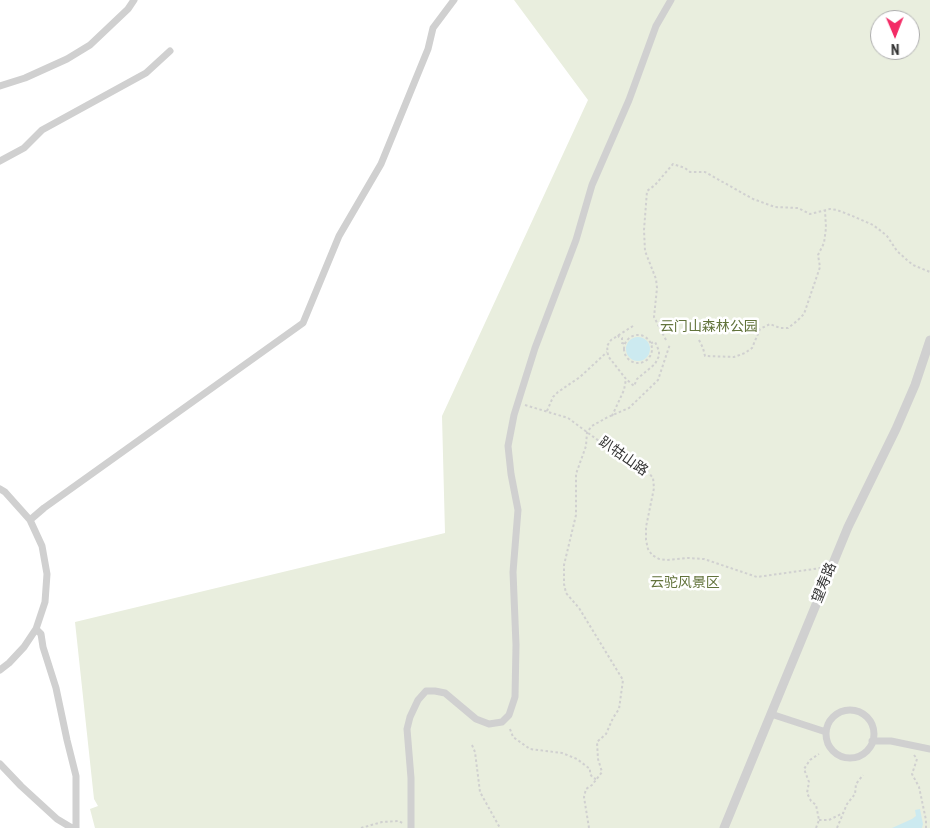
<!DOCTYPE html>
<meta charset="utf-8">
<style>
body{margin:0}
#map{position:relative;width:930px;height:828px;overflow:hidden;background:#fff;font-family:"Roboto Condensed",sans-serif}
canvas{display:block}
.north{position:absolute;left:870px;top:10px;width:50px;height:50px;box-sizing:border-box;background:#fff;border:1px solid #adadad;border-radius:50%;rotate:179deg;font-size:14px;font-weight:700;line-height:20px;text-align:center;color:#333}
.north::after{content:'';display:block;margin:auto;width:18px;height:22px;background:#f32c66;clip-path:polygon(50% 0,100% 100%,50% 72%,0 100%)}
</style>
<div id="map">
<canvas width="930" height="828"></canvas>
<div class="north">N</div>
</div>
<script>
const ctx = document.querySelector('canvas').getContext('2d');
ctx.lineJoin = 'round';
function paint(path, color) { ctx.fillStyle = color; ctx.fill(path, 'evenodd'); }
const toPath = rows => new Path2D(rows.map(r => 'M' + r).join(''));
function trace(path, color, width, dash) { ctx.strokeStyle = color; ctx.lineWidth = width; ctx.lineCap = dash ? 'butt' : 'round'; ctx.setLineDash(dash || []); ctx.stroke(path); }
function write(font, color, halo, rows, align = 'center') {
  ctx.font = font + ' "Roboto Condensed","Noto Sans SC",sans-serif'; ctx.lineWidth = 5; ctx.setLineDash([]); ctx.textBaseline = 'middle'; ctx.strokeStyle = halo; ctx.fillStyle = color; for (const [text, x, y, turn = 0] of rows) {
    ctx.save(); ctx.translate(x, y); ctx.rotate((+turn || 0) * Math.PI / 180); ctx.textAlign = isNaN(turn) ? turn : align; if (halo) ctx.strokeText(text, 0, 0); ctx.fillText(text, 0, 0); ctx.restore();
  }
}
paint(toPath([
 [514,0,930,0,930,828,95,828,90,809,98,806,94,799,75,622,445,533,442,416,588,100],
 [880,20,910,20,910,50,880,50]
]), '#e9eede');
paint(toPath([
 '626 349a12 12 0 1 1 24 0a12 12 0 1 1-24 0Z',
 [920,809,923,824,922,828,892,828,912,819,916,816,915,810]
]), '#cceaf0');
trace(toPath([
 [633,326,611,340,607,346,608,356,626,379,634,386,637,379,655,364,659,356,659,351,656,344,655,342,651,343],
 [618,335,619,337,622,338,622,343,626,344],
 '624 349a14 14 0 1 1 28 0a14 14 0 1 1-28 0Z',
 [666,340,654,317,657,288,656,279,645,251,644,230,647,191,655,185,673,164,685,168,690,172,705,172,753,199,775,207,798,208,810,214,830,209,837,210,850,215,873,225,881,231,887,236,897,251,907,260,913,265,930,272],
 [699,340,703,348,705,356,734,357,745,353,752,348,760,329,770,324,780,328,788,328,797,321,804,314,820,267,818,255,824,243,826,228,825,210],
 [525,405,568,418,603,444,648,472,653,478,654,488,646,527,646,540,648,549,652,555,659,559,667,560,688,558,704,559,757,577,821,568],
 [547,411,553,397,558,392,580,377,607,352],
 [612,416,624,390,626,379],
 [510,729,513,737,530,749,562,753,577,759,590,769,590,774,593,778,596,779],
 [472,745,475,752,480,792,500,828],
 [914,755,917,759,912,774,919,787,926,820,926,828],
 [819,820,829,820,843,813],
 [361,828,382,822,399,821,404,824],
 [589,828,584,797,586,789,592,785,602,772,598,759,597,742,606,734,613,718,619,709,623,680,579,608,566,593,564,584,564,565,576,515,576,474,586,446,587,432,592,426,606,418,629,408,658,380,670,344],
 [816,828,819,820,816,805,811,801,807,793,809,782,804,769,810,760,819,754],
 [837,828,847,804,855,794,856,784,863,775]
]), '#d0d0d0', 2, [2.5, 2.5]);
trace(toPath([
 [0,86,25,78,67,59,90,45,128,9,134,0],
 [0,161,24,148,42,130,146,73,170,51],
 [0,489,5,492,30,520,42,546,47,574,45,602,36,629,24,647,9,663,0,670],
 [30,520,44,508,303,323,339,236,381,164,428,49,433,28,454,0],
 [36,629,41,634,43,647,56,688,67,740,76,776,76,828],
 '826 734a24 24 0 1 1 48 0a24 24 0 1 1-48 0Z',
 [771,714,826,732],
 [872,741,891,741,930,749],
 [0,764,21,786,57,819,72,828],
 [411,828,411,778,407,729,410,717,418,700,426,691,435,691,445,693,476,719,489,724,502,722,509,715,515,697,516,645,513,572,518,510,511,474,508,446,514,415,535,348,576,240,592,185,629,100,656,26,671,0]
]), '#d0d0d0', 7);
trace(toPath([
 [724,828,848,527,896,429,915,385,930,340]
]), '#d0d0d0', 9);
write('14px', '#62733b', '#fff', [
 ["云门山森林公园",709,327],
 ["云驼风景区",685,583]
]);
write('14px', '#333', '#fff', [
 ["趴牯山路",623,457,35],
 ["望寿路",825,583,-68]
]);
</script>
